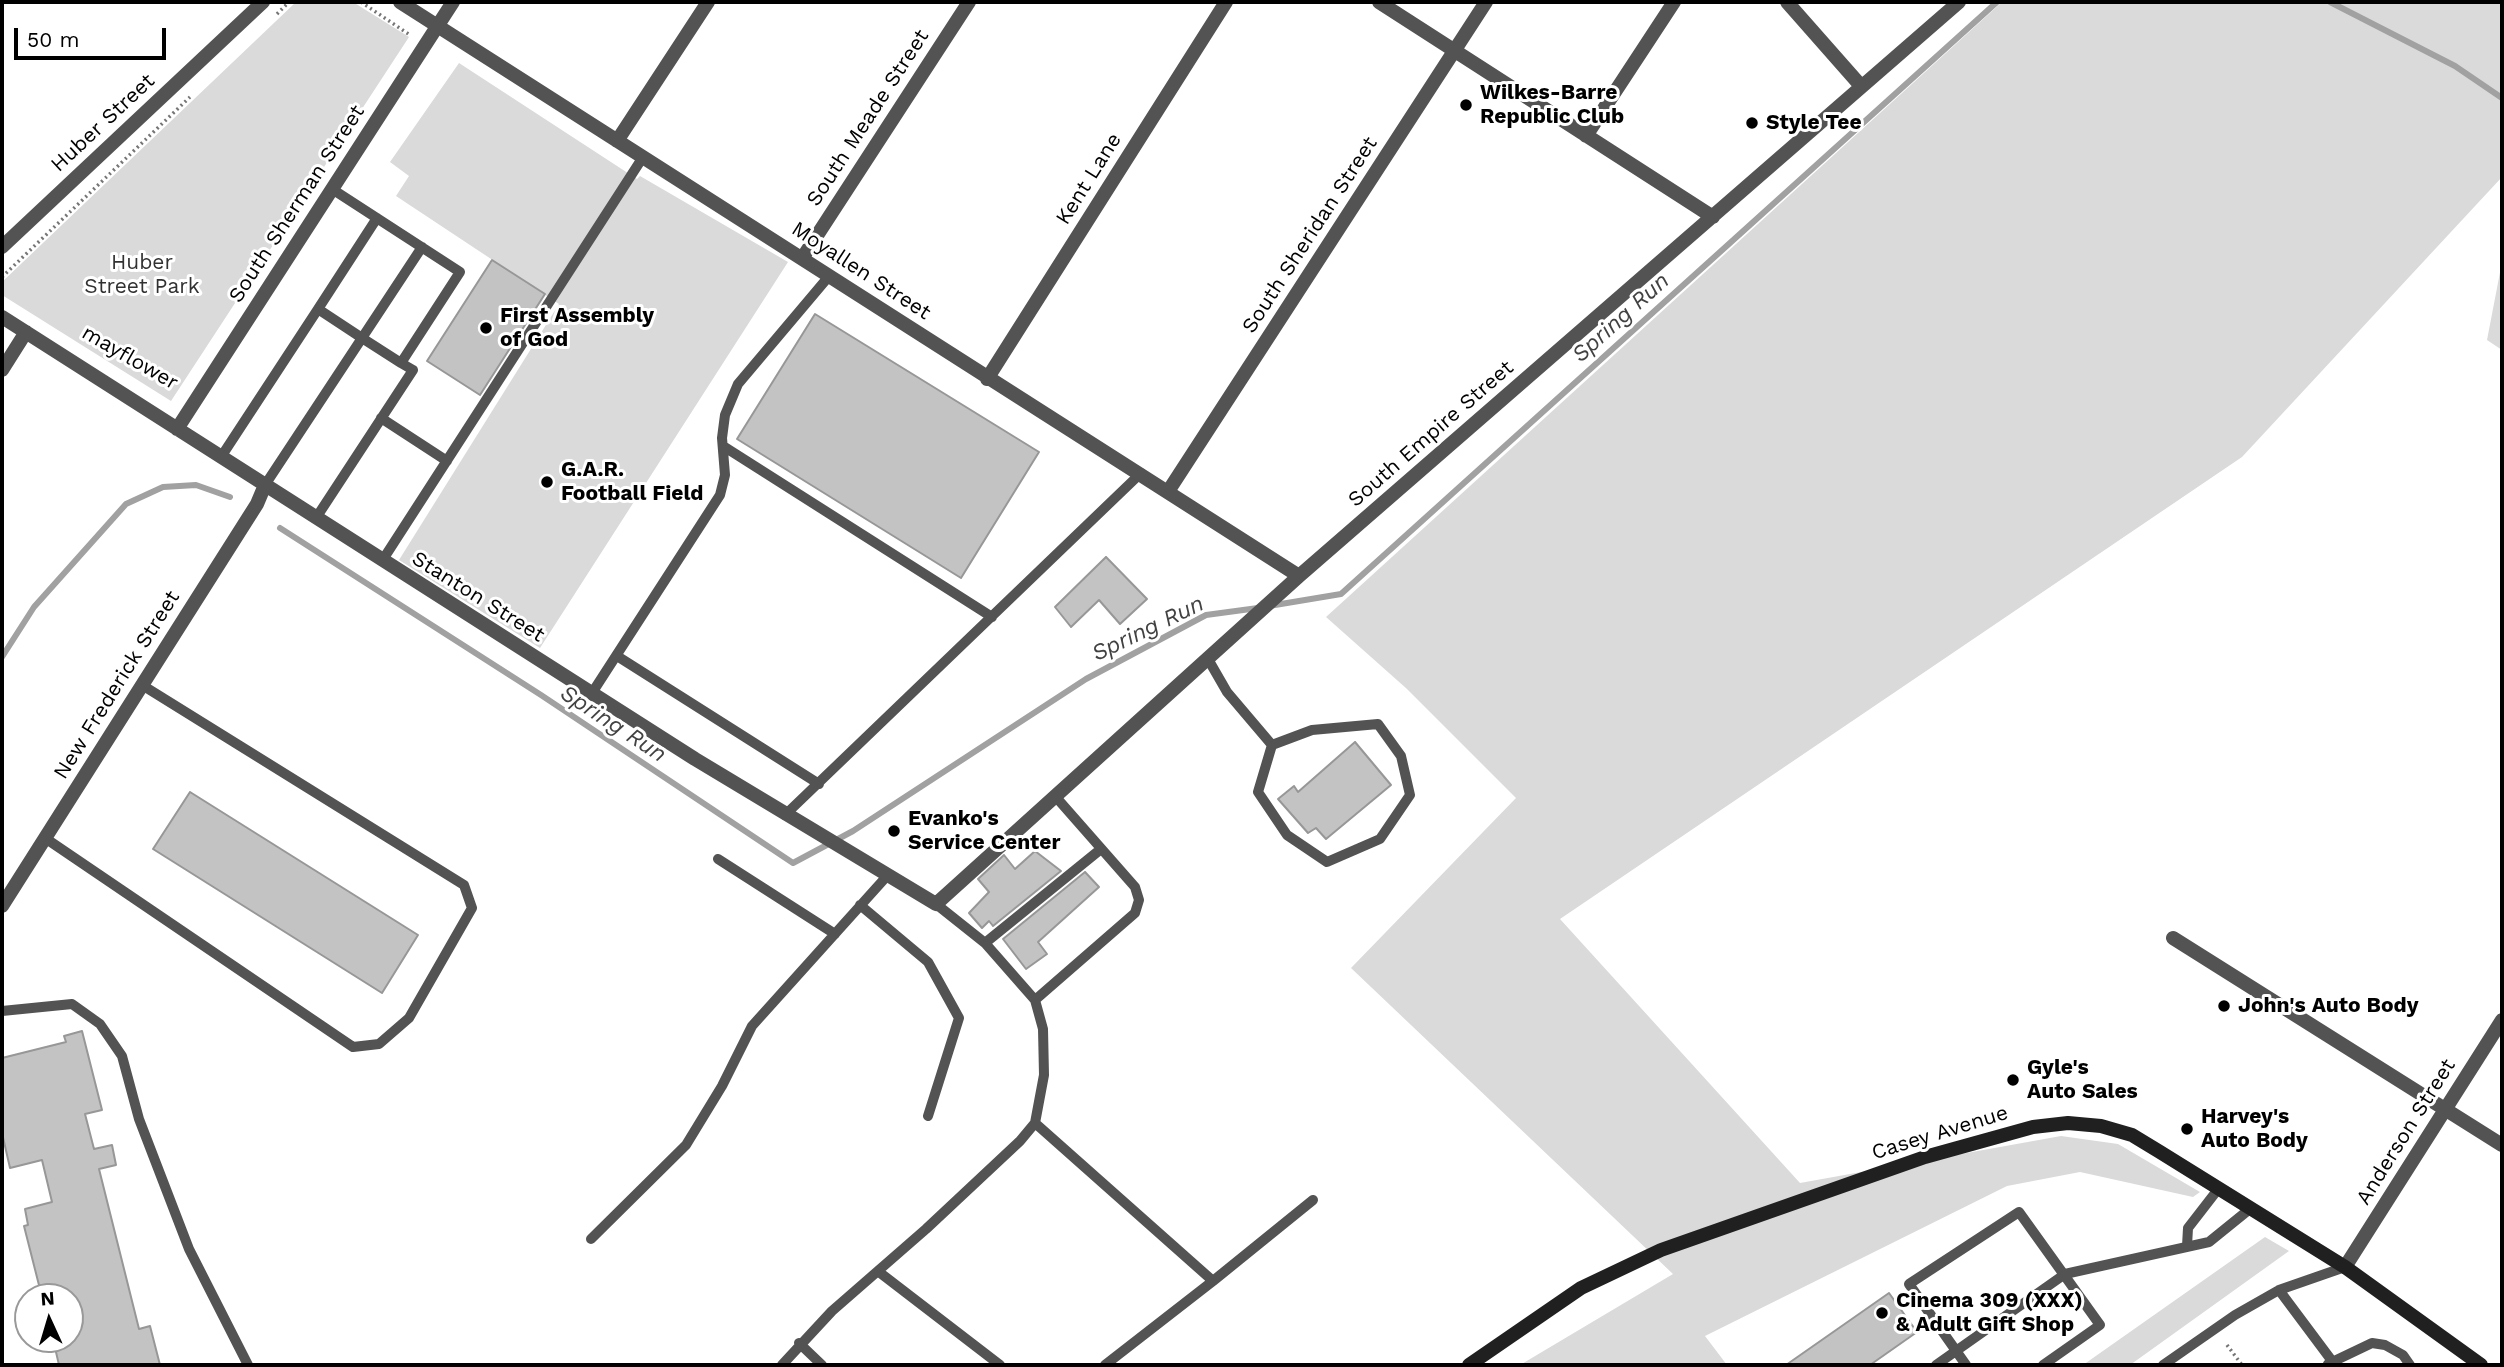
<!DOCTYPE html>
<style>
body{margin:0}
#map{position:relative;width:2504px;height:1367px;overflow:hidden;background:#fff;font-family:"Work Sans",sans-serif}
canvas{display:block}
.frame{position:absolute;inset:0;border:4px solid #000;pointer-events:none}
.north{position:absolute;left:14px;top:1283px;width:70px;height:70px;box-sizing:border-box;background:#fff;border:2px solid #999;border-radius:50%;rotate:356deg;font-size:19px;font-weight:700;line-height:28px;text-align:center;color:#000}
.north::after{content:'';display:block;margin:auto;width:24px;height:32px;background:#000;clip-path:polygon(50% 0,100% 100%,50% 72%,0 100%)}
.scale{position:absolute;left:14px;top:28px;width:152px;height:32px;box-sizing:border-box;border:4px solid #000;border-top:0;padding-left:9px;font-size:21px;line-height:24px;white-space:nowrap;color:#000;-webkit-text-stroke:5px #fff;paint-order:stroke}
</style>
<div id="map">
<canvas width="2504" height="1367"></canvas>
<div class="frame"></div>
<div class="north">N</div>
<div class="scale">50 m</div>
</div>
<script>
const ctx = document.querySelector('canvas').getContext('2d');
ctx.lineJoin = 'round';
function paint(path, color) { ctx.fillStyle = color; ctx.fill(path, 'evenodd'); }
const toPath = rows => new Path2D(rows.map(r => 'M' + r).join(''));
function trace(path, color, width, dash) { ctx.strokeStyle = color; ctx.lineWidth = width; ctx.lineCap = dash ? 'butt' : 'round'; ctx.setLineDash(dash || []); ctx.stroke(path); }
function write(font, color, halo, rows, align = 'center') {
  ctx.font = font + ' "Work Sans",sans-serif'; ctx.lineWidth = 6; ctx.setLineDash([]); ctx.textBaseline = 'middle'; ctx.strokeStyle = halo; ctx.fillStyle = color; for (const [text, x, y, turn = 0] of rows) {
    ctx.save(); ctx.translate(x, y); ctx.rotate((+turn || 0) * Math.PI / 180); ctx.textAlign = isNaN(turn) ? turn : align; if (halo) ctx.strokeText(text, 0, 0); ctx.fillText(text, 0, 0); ctx.restore();
  }
}
paint(toPath([
 [296,2,353,2,409,37,171,401,2,295,2,282],
 [2002,2,2502,2,2502,177,2242,457,1560,919,1800,1183,2061,1136,2118,1144,2200,1192,2193,1197,2080,1172,2007,1186,1705,1336,1727,1365,1520,1365,1673,1274,1351,968,1516,798,1407,689,1326,617],
 [459,63,637,179,640,176,788,262,540,648,399,560,559,304,396,196,409,176,390,162],
 [2502,262,2502,350,2487,340],
 [2265,1237,2289,1251,2130,1365,2083,1365]
]), '#dadada');
trace(toPath([
 [2330,2,2455,66,2502,98],
 [280,528,541,695,793,863,853,831,1086,679,1206,615,1258,608],
 [1269,606,1341,594,1997,2],
 [2,657,34,607,126,504,163,487,196,485,230,497]
]), '#a1a1a1', 6);
const building = toPath([
 [492,260,545,294,480,395,427,361,492,260],
 [815,314,1039,452,961,578,737,439,815,314],
 [1106,557,1147,599,1120,624,1099,600,1071,627,1055,607,1106,557],
 [1355,742,1391,785,1326,839,1316,828,1308,833,1278,799,1294,786,1298,792,1355,742],
 [190,792,418,935,382,993,153,849,190,792],
 [1035,851,1061,871,993,926,989,921,982,928,969,913,989,892,978,879,1004,855,1015,869,1035,851],
 [1085,872,1099,887,1038,942,1047,954,1026,969,1003,939,1085,872],
 [82,1031,102,1110,85,1114,94,1149,112,1145,116,1165,99,1169,139,1329,150,1326,160,1365,59,1365,53,1339,70,1339,70,1297,42,1297,24,1226,28,1225,25,1209,52,1202,42,1160,10,1168,2,1133,2,1058,66,1042,64,1036,82,1031],
 [1889,1293,1917,1332,1870,1365,1786,1365,1889,1293]
]);
paint(building, '#c3c3c3');
trace(building, '#979797', 2);
trace(toPath([
 [361,2,410,35],
 [277,14,289,2],
 [2,277,190,97],
 [2227,1345,2242,1365]
]), '#757575', 3.5, [2, 3.5]);
trace(toPath([
 [401,363,362,338,422,247],
 [381,418,447,461],
 [723,446,992,617],
 [221,457,318,309],
 [265,485,362,338,318,309,377,218],
 [316,518,413,370,401,363,460,272,332,189],
 [382,561,643,157],
 [617,656,819,784],
 [1208,659,1227,692,1272,745,1312,730,1378,724,1401,756,1410,795,1380,839,1327,862,1287,835,1258,792,1272,745],
 [592,693,720,495,725,475,722,438,725,415,738,384,830,275],
 [785,815,1141,473],
 [45,838,353,1047,379,1044,409,1018,472,908,464,885,142,685],
 [718,859,835,934],
 [860,905,928,962,959,1018,928,1116],
 [985,943,1101,849],
 [1035,1000,1135,913,1139,900,1135,887,1055,796],
 [2,1011,72,1004,100,1024,122,1056,139,1119,189,1249,248,1365],
 [1035,1123,1213,1281,1105,1365],
 [591,1239,686,1145,722,1086,752,1026,887,876],
 [2187,1246,2188,1228,2219,1188],
 [879,1272,1000,1365],
 [1213,1281,1313,1200],
 [799,1343,822,1365],
 [2328,1364,2372,1343,2385,1345,2403,1355,2410,1365],
 [782,1365,832,1311,926,1229,1020,1141,1035,1123,1044,1075,1043,1029,1035,1000,985,943,936,904],
 [1936,1365,2065,1274,2209,1242,2251,1208],
 [1966,1365,1909,1284,2019,1212,2100,1325,2043,1365],
 [2163,1365,2235,1315,2279,1290],
 [2335,1365,2279,1290,2345,1267]
]), '#535353', 10);
trace(toPath([
 [400,2,1299,576],
 [1379,2,1713,217],
 [1787,2,1861,86],
 [1586,136,1674,2],
 [617,141,708,2],
 [2,247,263,2],
 [803,257,969,2],
 [2,317,695,759,936,904,1299,576,1959,2],
 [2,370,26,332],
 [987,379,1226,2],
 [177,429,453,2],
 [1169,490,1486,2],
 [2,906,257,504,265,485],
 [2173,938,2502,1145],
 [2345,1267,2502,1020]
]), '#535353', 14);
trace(toPath([
 [1469,1365,1581,1288,1661,1250,1925,1157,2033,1127,2068,1123,2101,1126,2132,1135,2160,1152,2345,1267,2481,1365]
]), '#202020', 14);
for (const [x, y, r, color] of [
 [1466,105,7,"#000"],
 [1752,123,7,"#000"],
 [486,328,7,"#000"],
 [547,482,7,"#000"],
 [894,831,7,"#000"],
 [2224,1006,7,"#000"],
 [2013,1080,7,"#000"],
 [2187,1129,7,"#000"],
 [1882,1313,7,"#000"]
]) { const dot = new Path2D(); dot.arc(x, y, r, 0, 2 * Math.PI); ctx.fillStyle = color; ctx.fill(dot); trace(dot, '#fff', 2.5); }
write('bold 21px', '#000', '#fff', [
 ["Wilkes-Barre",1480,93],
 ["Republic Club",1480,117],
 ["Style Tee",1766,123],
 ["First Assembly",500,316],
 ["of God",500,340],
 ["G.A.R.",561,470],
 ["Football Field",561,494],
 ["Evanko's",908,819],
 ["Service Center",908,843],
 ["John's Auto Body",2238,1006],
 ["Gyle's",2027,1068],
 ["Auto Sales",2027,1092],
 ["Harvey's",2201,1117],
 ["Auto Body",2201,1141],
 ["Cinema 309 (XXX)",1896,1301],
 ["& Adult Gift Shop",1896,1325]
], 'left');
write('21px', '#000', '#fff', [
 ["South Meade Street",868,118,-57],
 ["Huber Street",103,123,-43],
 ["Kent Lane",1089,179,-58],
 ["South Sherman Street",297,204,-57],
 ["South Sheridan Street",1310,235,-57],
 ["Moyallen Street",861,271,33],
 ["mayflower",130,358,30],
 ["South Empire Street",1431,434,-41],
 ["Stanton Street",478,597,32],
 ["New Frederick Street",117,685,-58],
 ["Anderson Street",2406,1132,-58],
 ["Casey Avenue",1940,1133,-17]
]);
write('21px', '#313131', '#fff', [
 ["Huber",142,263],
 ["Street Park",142,287]
]);
write('italic 23px', '#424242', '#fff', [
 ["Spring Run",1621,318,-42],
 ["Spring Run",1148,629,-26],
 ["Spring Run",613,724,33]
]);
</script>
